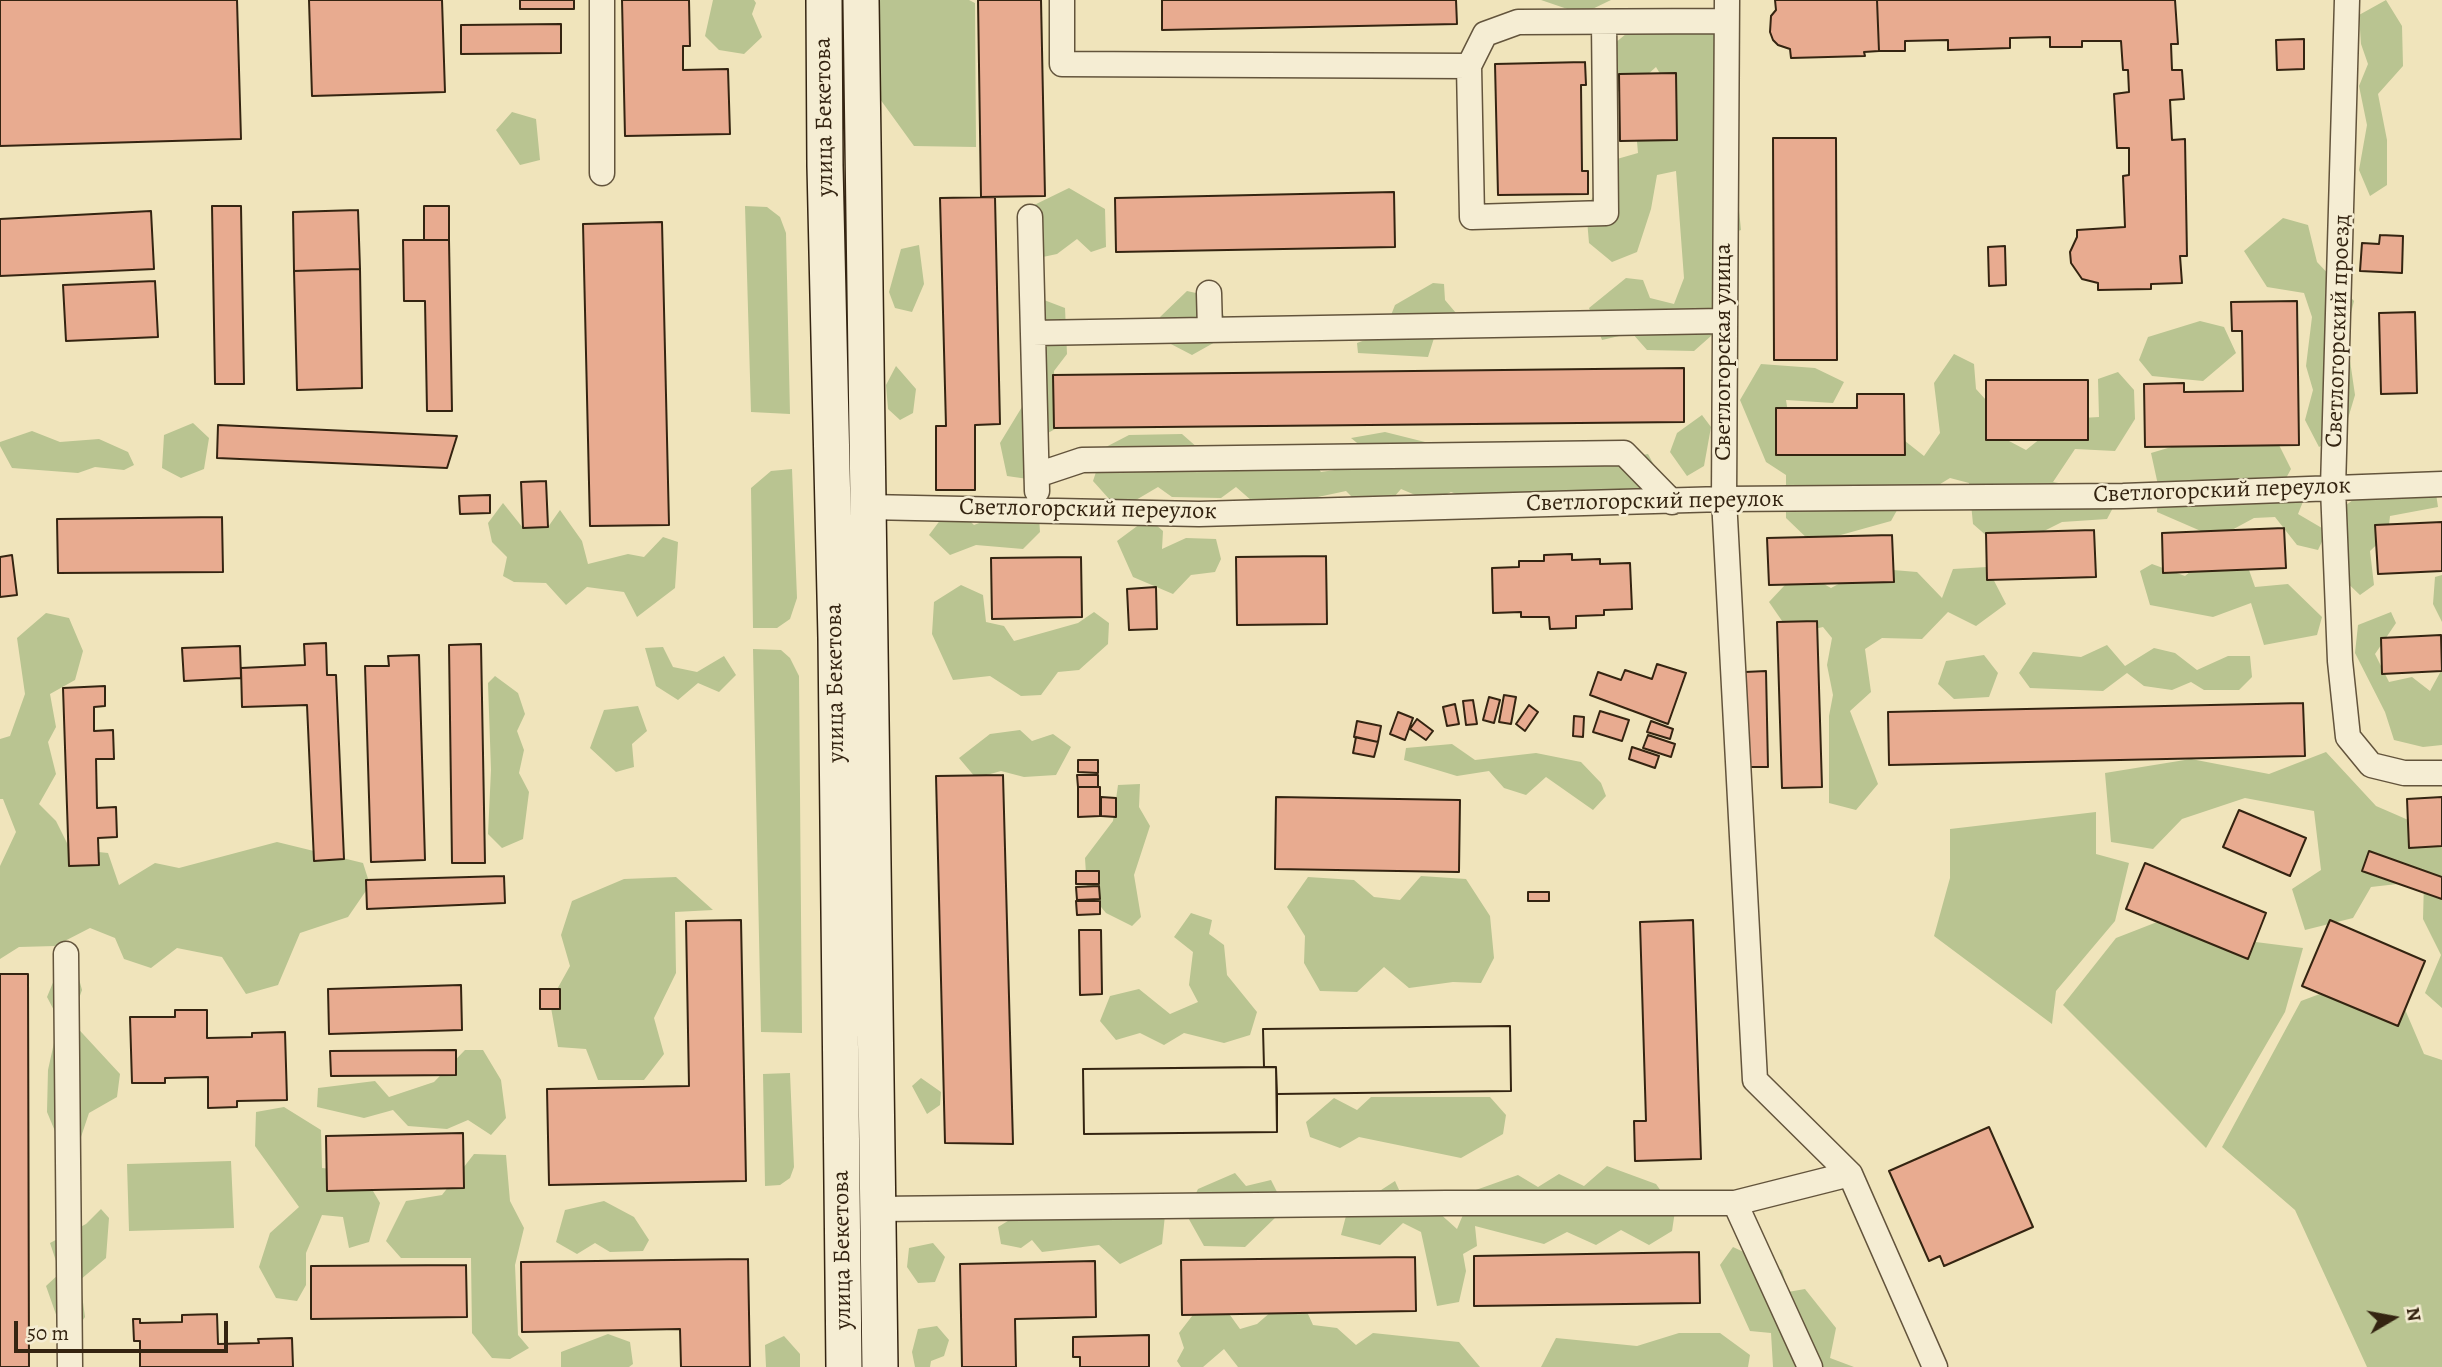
<!DOCTYPE html>
<meta charset="utf-8">
<style>
body{margin:0}
#map{position:relative;width:2442px;height:1367px;overflow:hidden;background:#f0e4bb;font-family:Alegreya,serif}
canvas{display:block}
.north{position:absolute;left:2358px;top:1283px;width:70px;height:70px;-webkit-text-stroke:5px #f5edd3;paint-order:stroke;rotate:80deg;font-size:19px;font-weight:700;line-height:28px;text-align:center;color:#342411}
.north::after{content:'';display:block;margin:auto;width:24px;height:32px;background:#342411;clip-path:polygon(50% 0,100% 100%,50% 72%,0 100%)}
.scale{position:absolute;left:14px;top:1321px;width:214px;height:32px;box-sizing:border-box;border:4px solid #342411;border-top:0;padding-left:9px;font-size:21px;line-height:24px;white-space:nowrap;color:#342411;-webkit-text-stroke:5px #f5edd3;paint-order:stroke}
</style>
<div id="map">
<canvas width="2442" height="1367"></canvas>
<div class="north">N</div>
<div class="scale">50 m</div>
</div>
<script>
const ctx = document.querySelector('canvas').getContext('2d');
ctx.lineJoin = 'round';
function paint(path, color) { ctx.fillStyle = color; ctx.fill(path, 'evenodd'); }
const toPath = rows => new Path2D(rows.map(r => 'M' + r).join(''));
function trace(path, color, width, dash) { ctx.strokeStyle = color; ctx.lineWidth = width; ctx.lineCap = dash ? 'butt' : 'round'; ctx.setLineDash(dash || []); ctx.stroke(path); }
function write(font, color, halo, rows, align = 'center') {
  ctx.font = font + ' Alegreya,serif'; ctx.lineWidth = 5; ctx.setLineDash([]); ctx.textBaseline = 'middle'; ctx.strokeStyle = halo; ctx.fillStyle = color; for (const [text, x, y, turn = 0] of rows) {
    ctx.save(); ctx.translate(x, y); ctx.rotate((+turn || 0) * Math.PI / 180); ctx.textAlign = isNaN(turn) ? turn : align; if (halo) ctx.strokeText(text, 0, 0); ctx.fillText(text, 0, 0); ctx.restore();
  }
}
paint(toPath([
 [713,0,754,0,756,3,752,14,762,37,744,54,719,50,705,36],
 [868,0,969,0,975,3,976,147,914,146,872,88],
 [1541,0,1611,0,1582,14],
 [2386,0,2402,26,2403,66,2378,94,2387,140,2387,185,2370,196,2359,170,2367,125,2359,86,2368,64,2361,44,2359,15],
 [1649,15,1722,32,1730,84,1714,113,1732,140,1719,187,1739,210,1741,230,1718,238,1728,321,1694,351,1647,350,1632,333,1602,340,1589,308,1626,278,1643,280,1650,298,1674,304,1684,278,1676,171,1657,175,1651,209,1637,252,1612,262,1589,243,1586,208,1617,159,1638,153,1635,119,1668,87,1656,67,1637,84,1609,95,1609,48],
 [512,112,536,119,540,160,520,165,496,130],
 [1069,188,1105,209,1106,247,1091,252,1077,239,1057,254,1038,258,1045,282,1044,300,1065,308,1067,354,1054,371,1055,429,1041,437,1028,479,1007,476,1000,443,1025,402,1020,336,1027,295,1028,208],
 [745,206,767,207,780,217,786,233,790,414,751,412],
 [2283,218,2308,225,2317,262,2354,301,2346,333,2355,395,2344,432,2319,447,2305,420,2313,390,2306,366,2312,317,2304,293,2267,287,2244,251],
 [919,245,924,284,912,312,895,308,889,292,901,249],
 [1433,283,1444,284,1445,300,1461,319,1435,335,1428,357,1358,353,1357,343,1384,333,1395,305],
 [1187,291,1214,297,1225,318,1217,341,1192,355,1169,343,1160,317],
 [2200,321,2224,327,2236,353,2203,381,2152,376,2139,360,2148,337],
 [1954,354,1974,364,1976,389,1996,411,1992,432,2026,450,2065,419,2099,417,2098,379,2118,372,2134,390,2135,419,2115,451,2075,449,2053,482,2086,488,2115,504,2107,519,2062,522,2004,551,1973,524,1969,483,1950,478,1932,489,1911,485,1891,521,1812,543,1786,518,1786,475,1766,462,1740,400,1761,364,1815,368,1844,382,1833,403,1786,400,1791,432,1886,426,1924,456,1940,433,1934,383],
 [896,366,916,389,913,413,900,420,888,409,886,385],
 [1702,415,1711,427,1704,466,1687,476,1670,452,1677,433],
 [193,423,209,438,204,469,181,478,162,468,164,435],
 [2229,430,2277,441,2291,469,2284,482,2304,499,2298,514,2327,531,2318,550,2297,545,2275,517,2254,518,2217,538,2157,512,2158,485,2151,453],
 [32,431,60,442,99,439,128,452,134,465,124,470,95,467,78,473,12,468,0,446,0,442],
 [1385,432,1433,444,1590,465,1648,454,1662,480,1648,509,1537,491,1511,514,1451,492,1432,502,1401,489,1387,505,1365,510,1346,491,1318,497,1309,517,1260,508,1236,487,1221,498,1172,497,1158,487,1119,510,1093,481,1104,448,1129,435,1182,434,1207,456,1305,450,1321,472,1355,467,1367,451,1351,438],
 [792,469,797,598,790,619,777,628,753,628,751,488,771,471],
 [2390,473,2433,473,2438,507,2390,516,2388,534,2370,551,2374,585,2360,595,2339,575,2342,508],
 [503,503,523,528,548,527,560,510,582,541,588,564,628,554,644,557,663,537,678,542,675,588,637,617,624,592,587,587,566,605,546,583,514,582,503,576,507,557,492,542,488,523],
 [947,511,961,512,974,525,1007,512,1039,518,1040,532,1023,549,976,545,950,555,929,535],
 [1148,518,1163,531,1162,549,1186,538,1216,539,1221,559,1215,572,1191,575,1173,594,1133,577,1117,541],
 [2209,556,2244,556,2255,587,2288,584,2322,617,2317,635,2264,645,2251,603,2213,617,2150,605,2140,571,2152,564,2185,576],
 [1987,567,2006,604,1976,626,1948,612,1922,639,1882,638,1865,649,1871,692,1850,711,1878,784,1856,810,1829,803,1829,716,1833,695,1827,665,1832,638,1823,627,1791,634,1769,602,1799,570,1831,588,1869,568,1917,572,1942,598,1953,569],
 [2442,575,2442,622,2433,604,2435,577],
 [961,585,983,595,986,622,1004,626,1014,641,1078,623,1094,612,1109,623,1108,644,1079,670,1058,672,1041,695,1021,696,990,676,953,680,932,634,934,602],
 [2391,612,2396,623,2375,654,2389,682,2412,677,2430,691,2442,669,2442,745,2423,747,2394,740,2385,712,2355,653,2358,625],
 [46,613,69,618,83,651,75,680,50,694,56,727,48,742,56,774,39,804,56,821,70,849,108,853,119,885,155,863,179,868,277,842,363,863,370,885,348,917,300,933,278,985,246,994,222,957,177,948,151,968,124,959,115,938,90,928,55,946,19,947,0,959,0,866,16,832,3,799,0,799,0,739,10,736,25,694,17,638],
 [2107,645,2125,666,2154,648,2175,653,2197,670,2228,656,2250,656,2252,677,2239,690,2204,690,2191,682,2172,690,2144,686,2127,673,2103,691,2030,688,2019,673,2033,652,2081,657],
 [663,647,673,667,697,672,724,656,736,675,719,692,698,683,678,700,656,686,645,648],
 [753,649,781,650,790,658,799,676,802,1033,761,1032],
 [1984,655,1998,673,1989,697,1954,699,1938,684,1946,661],
 [495,676,518,693,525,714,517,731,524,750,519,773,529,792,523,839,502,848,488,834,491,770,488,683],
 [638,706,647,731,632,744,634,767,616,772,590,748,604,710],
 [1020,730,1032,741,1053,734,1071,747,1056,775,1024,777,1001,771,976,778,959,758,990,734],
 [1452,744,1475,760,1536,753,1581,762,1601,783,1606,796,1593,810,1546,777,1526,795,1504,788,1489,771,1457,776,1404,760,1406,748],
 [2326,752,2376,806,2436,832,2442,829,2442,1008,2425,993,2441,955,2423,919,2424,881,2371,887,2353,918,2305,930,2292,889,2321,870,2314,811,2245,798,2182,819,2153,849,2111,842,2105,773,2191,759,2269,774],
 [1140,784,1139,807,1150,826,1134,875,1141,917,1132,926,1106,913,1087,890,1085,858,1113,821,1118,785],
 [2096,812,2096,854,2129,863,2115,921,2056,991,2052,1024,1934,936,1950,878,1950,829],
 [1421,876,1466,879,1490,916,1494,958,1481,983,1453,982,1409,988,1384,967,1357,992,1320,991,1304,963,1305,936,1287,907,1308,877,1354,880,1374,897,1400,900],
 [676,877,713,910,675,912,676,973,654,1018,664,1054,644,1080,598,1080,586,1049,558,1047,550,1002,570,966,561,935,572,901,624,879],
 [1191,913,1212,920,1209,934,1224,945,1227,975,1257,1012,1250,1035,1224,1043,1184,1033,1164,1045,1140,1033,1116,1040,1100,1021,1110,996,1139,989,1170,1014,1198,1002,1189,985,1193,952,1174,937],
 [2170,917,2216,937,2303,948,2285,1012,2206,1148,2063,1005,2116,938],
 [59,968,76,968,82,990,71,1021,120,1074,117,1097,89,1113,77,1149,62,1148,47,1112,48,1070,59,1020,47,997],
 [2360,979,2398,993,2424,1054,2442,1060,2442,1367,2367,1367,2295,1210,2222,1147,2301,1001],
 [465,1050,483,1050,501,1080,506,1118,491,1135,468,1120,447,1129,408,1126,393,1110,364,1118,317,1107,318,1088,375,1081,389,1097,434,1082],
 [790,1073,794,1167,790,1178,780,1185,765,1186,763,1074],
 [921,1078,941,1092,940,1105,927,1114,912,1086],
 [1371,1097,1490,1097,1506,1115,1503,1134,1461,1158,1359,1137,1340,1148,1310,1137,1306,1122,1334,1098,1357,1110],
 [284,1107,321,1130,322,1168,362,1172,380,1203,369,1242,349,1248,343,1217,322,1215,306,1253,306,1285,297,1301,276,1298,259,1267,270,1233,299,1207,255,1146,256,1112],
 [474,1154,506,1155,510,1201,524,1228,515,1265,518,1335,529,1348,510,1359,492,1358,472,1333,471,1258,401,1258,386,1241,406,1201,442,1195],
 [231,1161,234,1228,129,1231,127,1164],
 [1607,1166,1656,1184,1675,1211,1672,1231,1649,1245,1621,1230,1596,1245,1567,1232,1544,1244,1475,1226,1477,1246,1463,1254,1466,1271,1459,1302,1437,1306,1421,1232,1403,1223,1380,1245,1341,1235,1347,1212,1395,1181,1409,1212,1437,1211,1457,1229,1473,1191,1518,1175,1538,1187,1559,1174,1584,1186],
 [1235,1173,1246,1186,1271,1180,1280,1198,1277,1216,1245,1247,1204,1246,1186,1214,1198,1189],
 [604,1201,634,1217,649,1240,643,1251,610,1252,595,1243,577,1254,556,1242,565,1210],
 [101,1209,109,1218,106,1258,80,1280,85,1317,74,1333,59,1323,46,1286,60,1273,50,1243,86,1224],
 [1021,1213,1165,1215,1162,1244,1120,1264,1099,1245,1042,1252,1032,1240,1021,1248,1001,1244,998,1227],
 [933,1243,945,1257,935,1282,918,1283,907,1267,909,1248],
 [1733,1247,1782,1270,1788,1292,1805,1289,1836,1328,1830,1358,1854,1367,1773,1367,1771,1333,1750,1331,1720,1265],
 [1303,1303,1313,1325,1337,1328,1356,1345,1373,1333,1459,1342,1480,1367,1238,1367,1224,1349,1203,1367,1181,1367,1177,1361,1184,1348,1179,1333,1199,1307,1225,1308,1240,1329,1257,1324,1279,1305],
 [937,1326,949,1340,944,1356,931,1361,930,1367,915,1367,912,1352,918,1329],
 [1679,1333,1720,1333,1750,1355,1748,1367,1541,1367,1556,1338,1637,1346],
 [608,1334,630,1342,633,1364,629,1367,561,1367,561,1352],
 [784,1336,800,1354,800,1367,766,1367,765,1345]
]), '#b9c491');
const building = toPath([
 [0,0,237,0,241,139,0,146,0,0],
 [309,0,442,0,445,92,312,96,309,0],
 [520,0,574,0,574,9,520,9,520,0],
 [622,0,689,0,690,46,683,46,683,70,728,69,730,134,625,136,622,0],
 [978,0,1041,0,1045,196,981,197,978,0],
 [1162,0,1456,0,1457,24,1162,30,1162,0],
 [1775,0,1877,0,1879,51,1864,52,1865,56,1791,58,1790,49,1778,45,1773,40,1770,32,1771,16,1776,10,1775,0],
 [1877,0,2175,0,2178,44,2171,44,2172,70,2182,70,2184,99,2170,100,2172,140,2185,139,2187,256,2180,256,2182,283,2151,284,2151,289,2098,290,2098,283,2082,279,2071,263,2070,252,2077,237,2077,230,2125,227,2123,176,2129,175,2129,148,2117,148,2114,94,2129,92,2128,70,2123,70,2121,41,2082,41,2082,47,2050,47,2050,37,2010,38,2010,48,1948,50,1948,40,1905,41,1905,51,1879,51,1877,0],
 [561,24,561,53,461,54,461,25,561,24],
 [2304,39,2304,69,2277,70,2276,40,2304,39],
 [1585,62,1586,85,1581,85,1582,171,1588,171,1588,194,1498,195,1495,64,1585,62],
 [1676,73,1677,140,1620,141,1619,74,1676,73],
 [1773,138,1836,138,1837,360,1774,360,1773,138],
 [1394,192,1395,247,1116,252,1115,198,1394,192],
 [995,197,1000,424,975,425,975,490,936,490,936,426,946,426,940,198,995,197],
 [212,206,241,206,244,384,215,384,212,206],
 [424,206,449,206,449,240,424,240,424,206],
 [358,210,360,269,294,271,293,212,358,210],
 [151,211,154,269,0,276,0,219,151,211],
 [662,222,669,525,590,526,583,224,662,222],
 [2380,235,2403,236,2402,273,2360,271,2362,243,2379,244,2380,235],
 [403,240,449,240,452,411,427,411,425,301,404,301,403,240],
 [2005,246,2006,285,1989,286,1988,247,2005,246],
 [360,269,362,388,297,390,294,271,360,269],
 [155,281,158,337,66,341,63,285,155,281],
 [2297,301,2299,445,2145,447,2144,384,2184,383,2184,392,2243,391,2242,331,2232,331,2231,302,2297,301],
 [2415,312,2417,393,2381,394,2379,313,2415,312],
 [1684,368,1684,422,1054,428,1053,375,1684,368],
 [1986,380,2088,380,2088,440,1986,440,1986,380],
 [1857,394,1904,394,1905,455,1776,455,1776,408,1857,408,1857,394],
 [218,425,457,436,447,468,217,458,218,425],
 [546,481,548,527,523,528,521,482,546,481],
 [490,495,490,513,460,514,459,496,490,495],
 [222,517,223,572,58,573,57,519,222,517],
 [2442,522,2442,571,2378,574,2375,525,2442,522],
 [2284,528,2286,568,2163,573,2162,533,2284,528],
 [2094,530,2096,577,1987,580,1986,533,2094,530],
 [1892,535,1894,582,1769,585,1767,538,1892,535],
 [1572,554,1572,560,1600,559,1600,564,1630,563,1632,609,1604,610,1604,615,1576,616,1576,628,1550,629,1549,617,1521,617,1521,612,1493,613,1492,568,1519,567,1519,561,1544,561,1544,555,1572,554],
 [12,555,17,595,0,597,0,557,12,555],
 [1326,556,1327,624,1237,625,1236,557,1326,556],
 [1081,557,1082,617,992,619,991,558,1081,557],
 [1156,587,1157,629,1129,630,1127,589,1156,587],
 [1817,621,1822,787,1782,788,1777,622,1817,621],
 [2441,635,2442,671,2382,674,2381,638,2441,635],
 [326,643,327,675,336,675,344,859,314,861,307,705,242,707,241,668,305,665,304,644,326,643],
 [481,644,485,863,452,863,449,645,481,644],
 [240,646,241,678,184,681,182,648,240,646],
 [419,655,425,860,371,862,365,666,389,666,388,656,419,655],
 [1657,664,1686,673,1668,724,1590,695,1598,672,1621,680,1625,670,1652,679,1657,664],
 [1766,671,1768,767,1748,767,1745,672,1766,671],
 [105,686,105,706,94,707,94,731,113,730,114,759,96,759,97,808,116,807,117,837,98,838,99,865,69,866,63,688,105,686],
 [1504,695,1516,697,1511,724,1499,722,1504,695],
 [1489,697,1500,700,1494,723,1483,720,1489,697],
 [1473,700,1477,724,1466,725,1463,701,1473,700],
 [2303,703,2305,756,1889,765,1888,712,2303,703],
 [1455,704,1459,724,1447,726,1443,707,1455,704],
 [1529,705,1538,712,1525,731,1516,724,1529,705],
 [1600,711,1629,720,1622,741,1593,732,1600,711],
 [1398,712,1413,718,1405,740,1390,734,1398,712],
 [1574,716,1584,717,1583,737,1573,736,1574,716],
 [1417,719,1433,731,1426,740,1410,729,1417,719],
 [1357,721,1381,726,1378,742,1354,737,1357,721],
 [1651,721,1673,729,1670,739,1647,732,1651,721],
 [1648,735,1675,744,1671,757,1643,748,1648,735],
 [1356,737,1378,742,1374,757,1353,753,1356,737],
 [1632,747,1659,756,1655,768,1629,759,1632,747],
 [1078,760,1098,760,1098,773,1078,772,1078,760],
 [1003,775,1013,1144,945,1143,936,776,1003,775],
 [1077,775,1098,775,1098,787,1078,787,1077,775],
 [1078,787,1100,787,1100,816,1078,817,1078,787],
 [1101,797,1116,798,1116,817,1101,816,1101,797],
 [1276,797,1460,800,1459,872,1275,869,1276,797],
 [2442,797,2442,846,2409,848,2407,799,2442,797],
 [2239,810,2306,838,2290,876,2223,847,2239,810],
 [2369,851,2442,877,2442,899,2362,871,2369,851],
 [2145,863,2266,913,2248,959,2126,909,2145,863],
 [1076,871,1099,871,1099,884,1076,884,1076,871],
 [504,876,505,903,367,909,366,880,504,876],
 [1099,886,1100,899,1077,900,1076,887,1099,886],
 [1528,892,1549,892,1549,901,1528,901,1528,892],
 [1076,901,1100,901,1100,914,1077,915,1076,901],
 [741,920,746,1181,549,1185,547,1089,689,1086,686,921,741,920],
 [1693,920,1701,1159,1635,1161,1634,1121,1646,1121,1640,922,1693,920],
 [2330,920,2425,961,2398,1026,2302,986,2330,920],
 [1079,930,1101,930,1102,994,1080,995,1079,930],
 [0,974,28,974,29,1367,0,1367,0,974],
 [461,985,462,1030,329,1034,328,989,461,985],
 [540,989,560,989,560,1009,540,1009,540,989],
 [175,1010,207,1010,207,1038,252,1037,252,1033,285,1032,287,1100,237,1101,237,1107,208,1108,208,1077,165,1078,165,1083,132,1083,130,1017,175,1017,175,1010],
 [1510,1026,1511,1091,1277,1094,1276,1067,1264,1067,1263,1029,1510,1026],
 [1510,1026,1511,1091,1277,1094,1277,1132,1084,1134,1083,1069,1264,1067,1263,1029,1510,1026],
 [456,1050,456,1075,331,1076,330,1051,456,1050],
 [1276,1067,1277,1132,1084,1134,1083,1069,1276,1067],
 [1989,1127,2033,1227,1944,1266,1940,1256,1929,1261,1889,1171,1989,1127],
 [463,1133,464,1188,327,1191,326,1136,463,1133],
 [1699,1252,1700,1303,1474,1306,1474,1256,1699,1252],
 [1415,1257,1416,1311,1182,1315,1181,1260,1415,1257],
 [748,1259,750,1367,681,1367,680,1329,522,1332,521,1262,748,1259],
 [1095,1261,1096,1317,1015,1319,1016,1367,962,1367,960,1264,1095,1261],
 [466,1265,467,1317,311,1319,311,1266,466,1265],
 [217,1314,218,1344,259,1343,258,1339,292,1338,293,1367,140,1367,140,1341,134,1341,133,1319,140,1319,140,1323,182,1322,182,1315,217,1314],
 [1149,1335,1149,1367,1080,1367,1080,1357,1073,1357,1073,1337,1149,1335]
]);
paint(building, '#e8ab90');
trace(building, '#342411', 2);
const minor = toPath([
 [602,0,602,173],
 [1062,0,1062,64,1469,66,1485,34,1518,22,1726,21],
 [1727,0,1724,499,1755,1080,1850,1174,1935,1367],
 [2347,0,2333,488,2340,661,2348,737,2371,765,2404,773,2442,773],
 [1469,66,1472,217,1606,213,1604,22],
 [1030,217,1037,491],
 [1209,293,1210,330],
 [1033,333,1723,321],
 [1037,475,1082,460,1624,453,1672,502],
 [868,507,1199,514,1724,499,2123,496,2442,484],
 [66,954,70,1367],
 [1735,1203,1810,1367],
 [878,1209,1446,1203,1735,1203,1850,1174]
]);
const secondary = toPath([
 [824,0,825,166,836,638,844,1367],
 [861,0,880,1367]
]);
trace(minor, '#63543c', 27);
trace(secondary, '#342411', 38);
trace(minor, '#f5edd3', 24);
trace(secondary, '#f5edd3', 35);
write('24px', '#342411', '#f5edd3', [
 ["улица Бекетова",825,117,-91],
 ["Светлогорский проезд",2339,331,-88],
 ["Светлогорская улица",1724,352,-90],
 ["Светлогорский переулок",2222,491,-2],
 ["Светлогорский переулок",1655,502,-1],
 ["Светлогорский переулок",1088,510,1],
 ["улица Бекетова",836,683,-91],
 ["улица Бекетова",843,1250,-91]
]);
</script>
